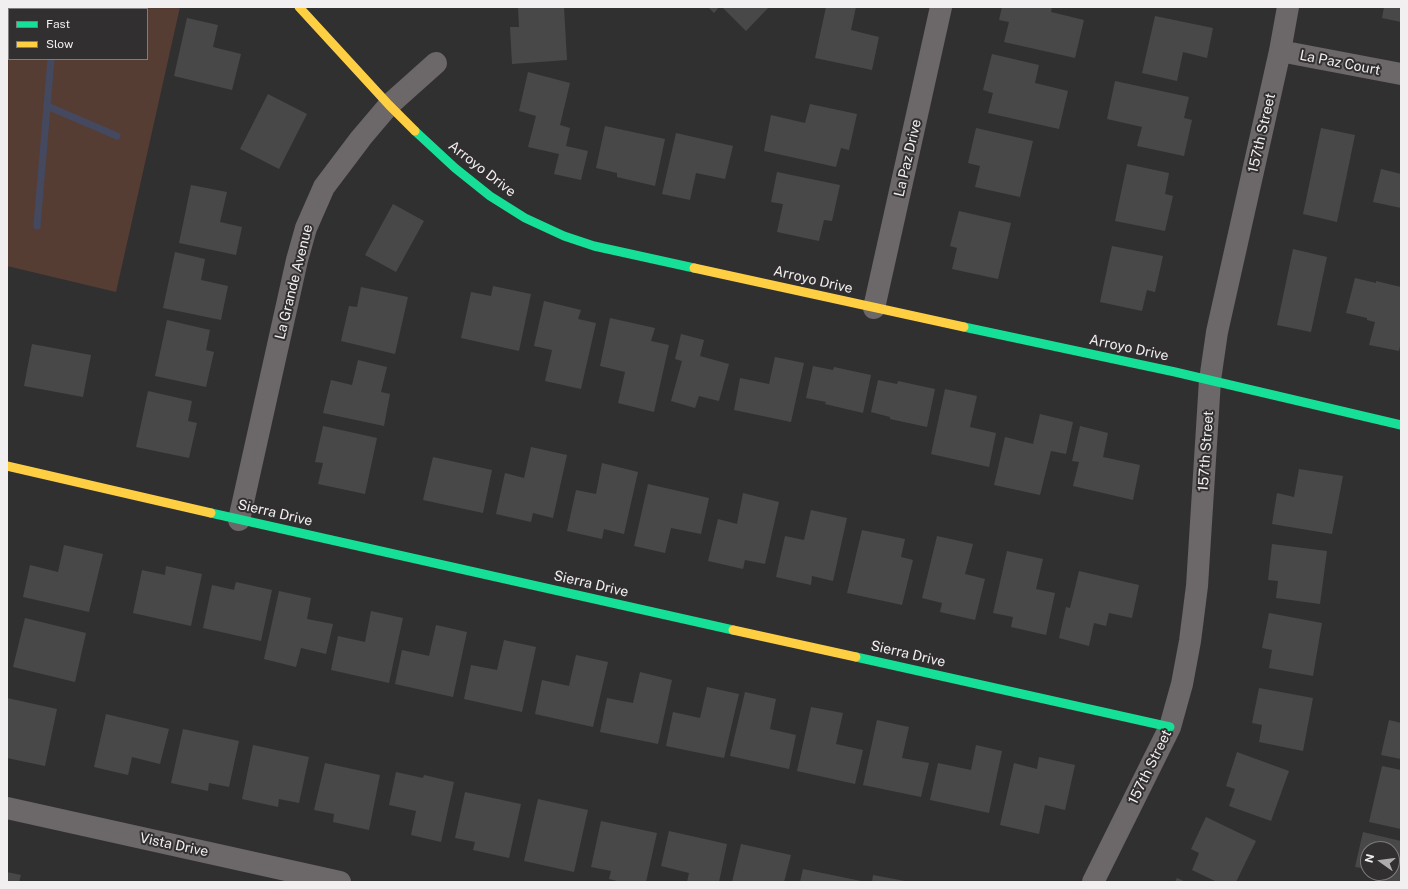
<!DOCTYPE html>
<style>
body{margin:0}
#map{position:relative;width:1408px;height:889px;overflow:hidden;background:#313031;font-family:"Public Sans",sans-serif}
canvas{display:block}
.frame{position:absolute;inset:0;border:8px solid #f1eff0;pointer-events:none}
.legend{position:absolute;left:8px;top:8px;width:140px;height:52px;box-sizing:border-box;background:#322f31;border:1px solid #7e7c7d;margin:0;padding:5px 7px;list-style:none;font-size:12px;color:#f1eff0}
.legend li{display:flex;align-items:center;gap:8px;height:20px}
.legend b{width:20px;border:1px solid #7e7c7d}
.north{position:absolute;left:1360px;top:841px;width:40px;height:40px;box-sizing:border-box;background:#322f31;border:1px solid #7e7c7d;border-radius:50%;rotate:284deg;font-size:11px;font-weight:700;line-height:16px;text-align:center;color:#f1eff0}
.north::after{content:'';display:block;margin:auto;width:14px;height:18px;background:#aeacad;clip-path:polygon(50% 0,100% 100%,50% 72%,0 100%)}
</style>
<div id="map">
<canvas width="1408" height="889"></canvas>
<div class="frame"></div>
<ul class="legend">
<li><b style="height:5px;background:#16e098"></b>Fast</li>
<li><b style="height:5px;background:#ffcf43"></b>Slow</li>
</ul>
<div class="north">N</div>
</div>
<script>
const ctx = document.querySelector('canvas').getContext('2d');
ctx.lineJoin = 'round';
function paint(path, color) { ctx.fillStyle = color; ctx.fill(path, 'evenodd'); }
const toPath = rows => new Path2D(rows.map(r => 'M' + r).join(''));
function trace(path, color, width, dash) { ctx.strokeStyle = color; ctx.lineWidth = width; ctx.lineCap = dash ? 'butt' : 'round'; ctx.setLineDash(dash || []); ctx.stroke(path); }
function write(font, color, halo, rows, align = 'center') {
  ctx.font = font + ' "Public Sans",sans-serif'; ctx.lineWidth = 4; ctx.setLineDash([]); ctx.textBaseline = 'middle'; ctx.strokeStyle = halo; ctx.fillStyle = color; for (const [text, x, y, turn = 0] of rows) {
    ctx.save(); ctx.translate(x, y); ctx.rotate((+turn || 0) * Math.PI / 180); ctx.textAlign = isNaN(turn) ? turn : align; if (halo) ctx.strokeText(text, 0, 0); ctx.fillText(text, 0, 0); ctx.restore();
  }
}
paint(toPath([
 [7,7,180,7,116,292,7,266],
 [9,9,147,9,147,59,9,59]
]), '#553d34');
trace(toPath([
 [54,7,55,9],
 [47,106,117,136],
 [37,226,51,59]
]), '#444960', 7);
paint(toPath([
 [518,7,564,7,567,60,512,64,510,27,519,27],
 [708,7,719,7,714,13],
 [722,7,769,7,746,31],
 [826,7,856,7,851,30,879,37,872,70,815,58],
 [1002,7,1052,7,1051,12,1084,20,1075,58,1004,42,1009,22,999,20],
 [1384,7,1401,7,1401,22,1382,18],
 [1155,16,1213,28,1207,58,1183,52,1177,81,1142,73],
 [187,18,218,25,213,47,241,54,232,90,174,76],
 [992,54,1039,65,1035,83,1068,91,1059,129,988,113,993,93,983,90],
 [528,72,570,83,560,125,570,128,566,146,588,151,581,180,554,174,559,154,528,147,536,116,519,111],
 [1115,81,1189,97,1184,118,1192,120,1184,156,1137,146,1142,127,1107,119],
 [268,94,307,114,279,169,240,149],
 [810,104,857,114,849,150,841,148,836,167,764,151,771,115,805,123],
 [605,126,665,139,655,186,617,177,617,173,596,168],
 [976,128,1033,141,1020,197,975,187,980,166,968,163],
 [1321,128,1355,135,1337,222,1303,214],
 [676,133,733,146,725,179,696,173,690,200,662,194],
 [1127,164,1169,173,1165,194,1173,196,1165,231,1115,221],
 [1381,169,1401,174,1401,208,1373,202],
 [777,172,840,185,832,221,824,220,819,241,777,232,783,204,771,202],
 [191,185,227,192,220,222,242,227,236,255,179,243],
 [393,204,424,221,396,272,365,255],
 [959,211,1011,223,998,279,952,269,957,248,950,246],
 [1112,246,1163,256,1155,292,1147,290,1142,311,1100,302],
 [1293,249,1327,257,1311,332,1277,325],
 [175,252,205,259,201,280,228,286,221,320,163,308],
 [1355,278,1376,283,1376,281,1401,287,1401,341,1399,351,1369,345,1375,322,1367,320,1367,318,1346,313],
 [493,286,531,294,519,351,461,338,471,292,491,296],
 [361,287,408,297,395,354,341,341,349,306,357,307],
 [544,301,581,310,578,319,596,323,581,389,545,381,552,350,534,346],
 [610,318,655,328,651,341,669,345,654,412,618,403,625,372,600,366],
 [167,320,210,330,206,350,214,352,206,387,155,376],
 [681,334,704,340,700,356,729,364,719,401,699,396,695,408,671,401,682,361,675,359],
 [32,344,91,355,83,397,24,386],
 [775,357,804,363,791,422,734,410,740,378,769,384],
 [358,360,387,367,381,392,390,394,384,426,323,413,331,380,352,385],
 [813,366,833,370,834,367,871,375,863,413,825,404,826,402,806,398],
 [878,380,897,384,898,381,935,389,927,427,890,419,890,417,871,412],
 [945,389,977,396,970,427,996,433,989,467,931,454],
 [148,391,192,401,188,421,197,423,189,458,136,447],
 [1040,414,1073,422,1066,454,1051,451,1040,495,994,485,1005,437,1033,444],
 [323,426,377,438,365,494,318,484,323,463,315,462],
 [1080,426,1108,433,1103,457,1140,465,1133,500,1073,486,1079,462,1072,461],
 [531,447,567,455,553,518,533,513,531,522,496,514,505,473,524,478],
 [433,457,492,470,483,513,423,500],
 [602,463,638,472,624,534,604,529,602,539,567,531,576,490,596,494],
 [1299,469,1343,476,1332,534,1272,524,1277,493,1294,497],
 [648,484,709,498,701,534,671,528,665,553,634,546],
 [743,493,779,502,765,564,745,560,743,569,708,561,718,519,737,524],
 [811,510,847,518,833,581,812,576,811,585,776,577,785,536,804,540],
 [862,530,905,539,901,557,913,560,902,605,847,593],
 [937,536,973,544,965,574,985,579,975,620,940,612,942,603,922,598],
 [1272,544,1327,551,1320,604,1276,598,1278,581,1268,580],
 [64,545,103,554,89,612,23,597,30,565,58,572],
 [1007,551,1043,559,1036,589,1055,593,1046,635,1011,627,1013,617,993,613],
 [166,566,202,574,191,626,133,613,142,570,165,575],
 [1079,571,1139,585,1132,618,1109,613,1106,626,1094,623,1089,646,1059,638,1066,607,1070,608],
 [236,582,272,590,261,641,203,628,212,585,234,590],
 [279,591,311,598,307,619,333,624,326,654,301,648,296,667,264,659],
 [371,611,403,618,389,683,331,670,338,636,365,642],
 [1269,613,1322,623,1313,676,1269,668,1272,650,1262,648],
 [25,618,86,633,75,682,13,667],
 [436,625,467,632,453,697,395,684,402,650,429,656],
 [504,640,536,647,522,712,464,699,471,665,497,670],
 [576,655,608,662,593,727,535,714,542,680,569,686],
 [640,672,672,680,658,744,600,732,607,698,633,703],
 [707,687,739,694,724,758,666,746,673,712,700,718],
 [1259,688,1313,698,1303,751,1259,742,1262,725,1252,723],
 [745,692,776,699,770,729,796,735,789,769,730,756],
 [7,698,57,709,45,766,7,758],
 [811,707,843,713,836,744,863,750,855,784,797,771],
 [106,714,169,729,160,764,132,757,128,775,94,767],
 [877,720,909,727,902,758,929,763,921,797,863,785],
 [1389,720,1401,723,1401,759,1381,755],
 [183,729,239,741,229,787,209,783,208,791,171,783],
 [253,745,309,757,299,803,279,799,278,807,242,799],
 [976,745,1002,751,989,813,930,800,938,763,971,770],
 [1237,752,1289,771,1271,821,1229,806,1235,789,1226,786],
 [1039,757,1075,765,1065,810,1045,805,1039,834,1000,825,1014,763,1037,769],
 [325,763,380,775,369,830,333,822,334,814,314,810],
 [1382,766,1401,770,1401,829,1369,822],
 [396,772,423,778,424,775,454,782,441,842,411,835,416,811,389,805],
 [465,792,521,804,509,858,473,850,475,842,455,838],
 [538,799,588,810,574,872,524,861],
 [1206,817,1256,841,1236,882,1217,882,1192,870,1199,853,1191,849],
 [601,821,657,833,646,882,621,882,609,879,611,871,591,867],
 [669,831,727,844,719,882,687,882,689,873,661,866],
 [1363,832,1401,841,1401,882,1379,882,1381,873,1392,873,1392,849,1368,849,1368,869,1355,867],
 [741,844,791,855,784,882,732,882],
 [803,869,861,881,861,882,800,882],
 [7,872,21,875,19,882,7,882],
 [873,875,905,881,905,882,872,882],
 [1177,878,1186,882,1175,882]
]), '#494849');
trace(toPath([
 [1280,51,1401,74],
 [874,308,941,7],
 [239,520,297,260,306,228,324,187,361,138,389,105,436,63],
 [7,808,340,882],
 [1093,882,1170,727,1182,684,1190,641,1197,586,1210,380,1217,332,1280,51,1288,7]
]), '#6c6768', 22);
trace(toPath([
 [415,131,455,168,490,196,525,218,564,236,594,246,694,268],
 [964,327,1175,372,1401,425],
 [211,513,733,630],
 [856,657,1170,727]
]), '#16e098', 9);
trace(toPath([
 [299,7,389,105,415,131],
 [694,268,964,327],
 [7,466,211,513],
 [733,630,856,657]
]), '#ffcf43', 9);
write('14px', '#f1eff0', '#322f31', [
 ["La Paz Court",1340,63,11],
 ["157th Street",1262,133,-77],
 ["La Paz Drive",908,158,-77],
 ["Arroyo Drive",482,169,38],
 ["Arroyo Drive",813,280,13],
 ["La Grande Avenue",294,282,-76],
 ["Arroyo Drive",1129,348,12],
 ["157th Street",1206,451,-86],
 ["Sierra Drive",275,513,13],
 ["Sierra Drive",591,584,13],
 ["Sierra Drive",908,654,13],
 ["157th Street",1150,767,-64],
 ["Vista Drive",174,845,12]
]);
</script>
